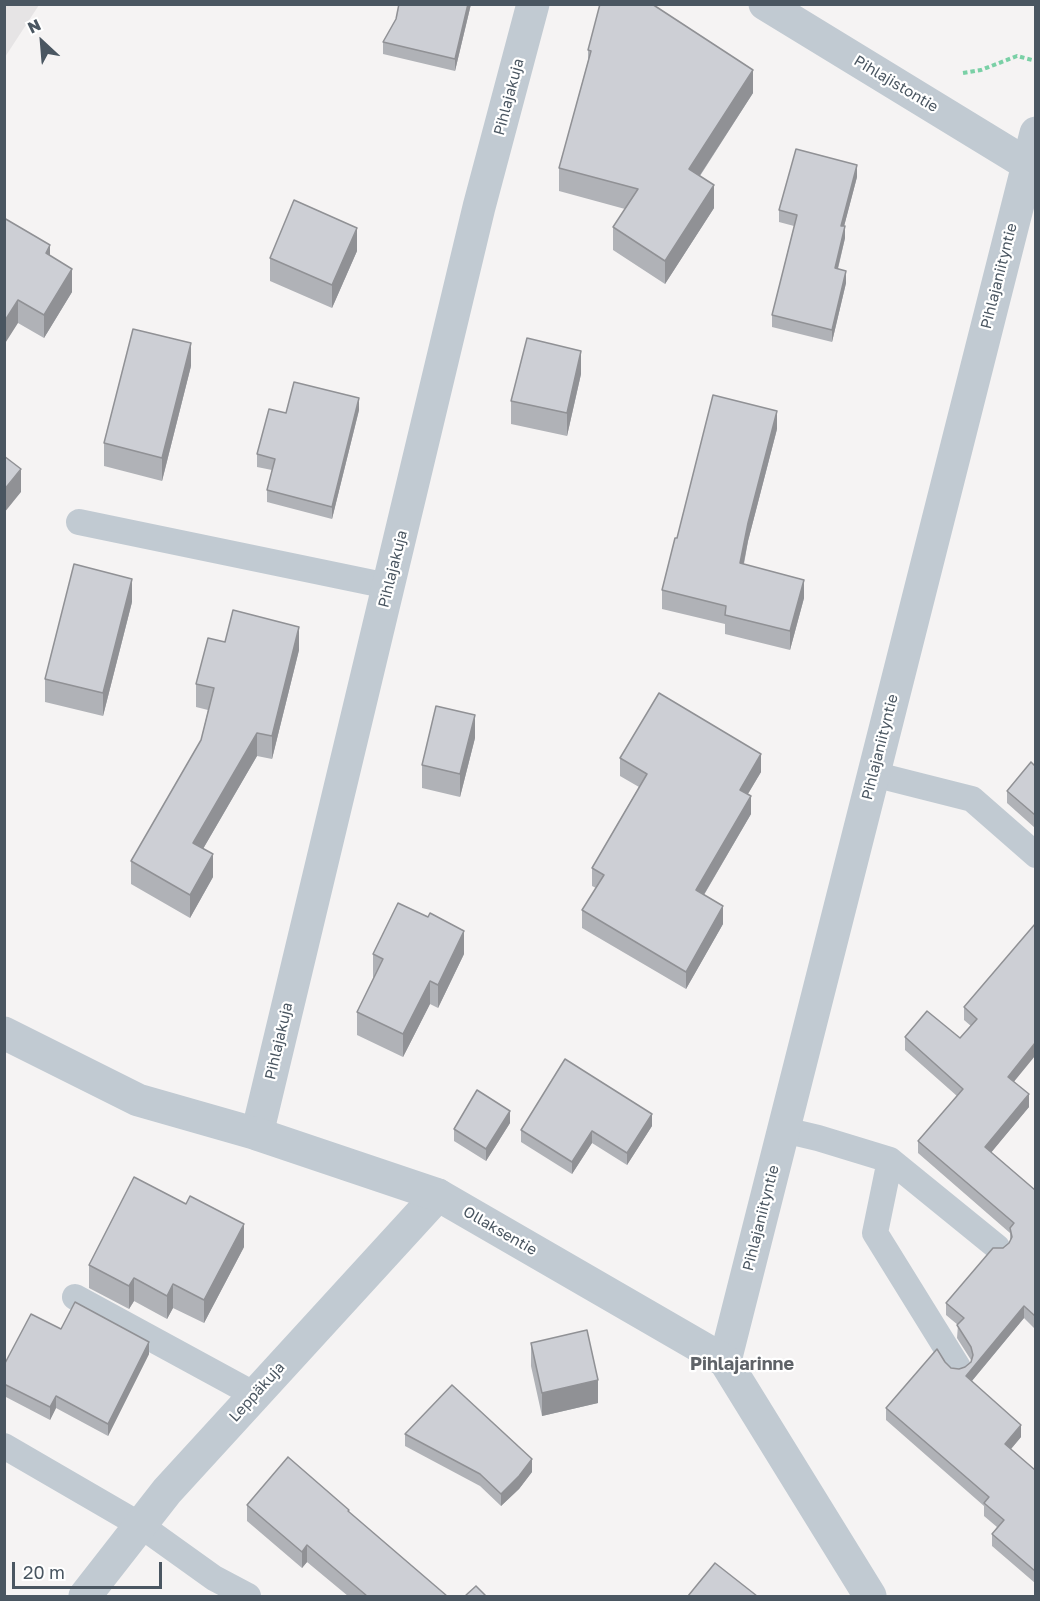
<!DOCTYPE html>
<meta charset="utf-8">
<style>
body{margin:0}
#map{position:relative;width:1040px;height:1601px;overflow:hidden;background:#f5f3f3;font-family:"Golos Text",sans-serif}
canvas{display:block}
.frame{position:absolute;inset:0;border:6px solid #4a5661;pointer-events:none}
.north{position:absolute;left:12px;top:12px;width:60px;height:60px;-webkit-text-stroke:4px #fff;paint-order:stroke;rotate:334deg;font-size:16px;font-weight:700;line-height:24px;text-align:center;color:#4a5661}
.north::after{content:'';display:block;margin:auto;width:21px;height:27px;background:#4a5661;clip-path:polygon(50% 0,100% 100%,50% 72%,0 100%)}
.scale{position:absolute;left:12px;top:1562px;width:150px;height:27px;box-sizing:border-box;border:3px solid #4a5661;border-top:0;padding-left:8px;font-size:18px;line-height:21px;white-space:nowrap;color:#4a5661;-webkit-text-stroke:4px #fff;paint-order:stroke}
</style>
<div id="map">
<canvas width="1040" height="1601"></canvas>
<div class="frame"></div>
<div class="north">N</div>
<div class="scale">20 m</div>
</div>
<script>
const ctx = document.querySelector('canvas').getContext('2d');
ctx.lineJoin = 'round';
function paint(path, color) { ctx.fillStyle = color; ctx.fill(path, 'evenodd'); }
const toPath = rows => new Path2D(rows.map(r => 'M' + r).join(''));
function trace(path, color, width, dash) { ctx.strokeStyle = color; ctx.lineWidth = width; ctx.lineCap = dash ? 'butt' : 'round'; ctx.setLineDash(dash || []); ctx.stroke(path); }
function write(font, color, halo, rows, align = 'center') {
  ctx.font = font + ' "Golos Text",sans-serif'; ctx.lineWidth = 4.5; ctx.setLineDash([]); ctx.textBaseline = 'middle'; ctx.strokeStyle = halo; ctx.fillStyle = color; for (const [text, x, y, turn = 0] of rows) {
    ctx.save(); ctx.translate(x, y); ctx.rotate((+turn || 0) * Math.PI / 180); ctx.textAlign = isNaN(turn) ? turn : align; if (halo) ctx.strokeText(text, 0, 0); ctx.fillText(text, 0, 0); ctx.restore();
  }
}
paint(toPath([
 [5,4,39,5,5,57,4,5]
]), '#e6e4e5');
trace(toPath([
 [963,73,981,70,1017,56,1036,61]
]), '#7ad0a6', 4, [4.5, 3]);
trace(toPath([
 [79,522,388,586],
 [873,774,972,799,1036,855],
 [784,1130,818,1138,890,1160,997,1247],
 [890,1160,875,1233,958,1367],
 [75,1297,255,1395],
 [4,1446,140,1525,214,1578,248,1596]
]), '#c1cad2', 26);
trace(toPath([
 [765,4,1027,164,1036,167],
 [257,1134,479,207,533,4],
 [725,1361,1036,133],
 [85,1596,167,1491,438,1195]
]), '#c1cad2', 33);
trace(toPath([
 [4,1033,138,1100,257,1134,438,1195,725,1361,870,1596]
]), '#c1cad2', 33);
paint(toPath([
 [471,4,455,71,383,54,383,42,396,19],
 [654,4,654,6,753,93,700,176,714,208,665,284,613,250,613,227,625,209,559,191,559,168,588,61,588,50],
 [857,177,844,226,845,238,838,269,846,283,832,342,772,327,772,315,794,226,779,222,779,210],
 [4,218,50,255,72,292,44,338,18,323],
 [357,251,332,308,270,281,270,258],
 [191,366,162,481,104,466,104,443],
 [581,374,567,436,511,424,511,401],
 [359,410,332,519,267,502,267,490,272,470,257,467,257,454,286,413],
 [777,429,748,541,744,564,804,598,790,650,725,634,725,624,662,609,662,590,677,538],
 [132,602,103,716,45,702,45,679],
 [225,642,299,650,272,759,257,756,203,849,213,877,190,918,131,884,131,861,201,740,208,710,196,707,196,684],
 [475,738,460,797,422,788,422,765],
 [620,758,761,772,748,794,751,814,704,895,723,924,686,989,582,928,582,910,596,888,592,886,592,868,639,787,620,776],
 [1035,766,1035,828,1007,803,1007,791],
 [1035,924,1014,1082,1029,1107,991,1152,1035,1190,1035,1329,1024,1318,972,1381,1021,1437,1011,1449,1035,1470,1035,1583,992,1546,992,1534,997,1527,984,1516,984,1506,886,1420,886,1408,945,1362,951,1368,959,1369,965,1367,971,1362,971,1360,957,1338,958,1325,946,1315,946,1303,1009,1243,1010,1241,1010,1233,918,1153,918,1141,957,1096,905,1050,905,1037,960,1038,971,1026,964,1020,964,1007],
 [373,954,464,954,438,1008,430,1004,403,1057,357,1035,357,1012,374,978,373,977],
 [510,1123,486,1161,454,1141,454,1129],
 [652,1126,627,1165,592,1143,572,1174,521,1142,521,1130],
 [244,1247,204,1323,173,1308,167,1319,134,1301,129,1309,89,1288,89,1265],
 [61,1329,149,1354,108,1436,56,1408,50,1420,4,1396,4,1365],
 [531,1343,598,1403,542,1416,531,1366],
 [405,1434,532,1472,519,1489,501,1506,480,1486,405,1446],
 [247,1505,349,1512,447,1596,348,1596,307,1562,302,1568,247,1521]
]), '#b0b2b7');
paint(toPath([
 [468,4,471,4,455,71,455,59],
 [753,70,753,93,689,192,689,169],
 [857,165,857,177,841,238,841,226],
 [714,185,714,208,665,284,665,261],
 [845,226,845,238,835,280,835,268],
 [357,228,357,251,332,308,332,285],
 [50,245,50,268,46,253],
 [72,269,72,292,44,338,44,315],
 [846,271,846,283,832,342,832,330],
 [18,300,18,323,4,345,4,322],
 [191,343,191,366,162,481,162,458],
 [581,351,581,374,567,436,567,413],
 [359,398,359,410,332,519,332,507],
 [777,411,777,429,748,541,740,582,740,563,748,523],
 [21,469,21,492,4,513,4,490],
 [132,579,132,602,103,716,103,693],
 [804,580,804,598,790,650,790,631],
 [299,627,299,650,272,759,272,736],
 [475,715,475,738,460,797,460,774],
 [257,733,257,756,193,866,193,843],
 [761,754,761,772,740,807,740,790],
 [751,796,751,814,696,908,696,890],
 [213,854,213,877,190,918,190,895],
 [723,906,723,924,686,989,686,972],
 [464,931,464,954,438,1008,438,985],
 [430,981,430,1004,403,1057,403,1034],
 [1035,1043,1035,1056,1008,1089,1008,1077],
 [1029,1094,1029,1107,985,1160,985,1147],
 [510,1111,510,1123,486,1161,486,1149],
 [652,1114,652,1126,627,1165,627,1153],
 [592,1131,592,1143,572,1174,572,1162],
 [244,1224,244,1247,204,1323,204,1300],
 [134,1278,134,1301,129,1309,129,1286],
 [173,1284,173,1308,167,1319,167,1296],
 [1024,1306,1024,1318,966,1388,966,1376],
 [149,1342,149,1354,108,1436,108,1424],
 [598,1380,598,1403,542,1416,542,1393],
 [56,1396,56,1408,50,1420,50,1407],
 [1021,1425,1021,1437,1005,1456,1005,1444],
 [532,1459,532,1472,519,1489,501,1506,501,1494],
 [307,1545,307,1562,302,1568,302,1552]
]), '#909195');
const building = toPath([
 [399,4,468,4,455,59,383,42,396,19,399,4],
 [600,4,652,4,753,70,689,169,714,185,665,261,613,227,638,189,559,168,591,51,588,50,600,4],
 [796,149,857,165,841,226,845,226,835,268,846,271,832,330,772,315,797,215,779,210,796,149],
 [294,200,357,228,332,285,270,258,294,200],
 [4,218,50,245,46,253,72,269,44,315,18,300,4,322,4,218],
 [133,329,191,343,162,458,104,443,133,329],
 [527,338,581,351,567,413,511,401,527,338],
 [294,382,359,398,332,507,267,490,275,459,257,454,269,409,286,413,294,382],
 [713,395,777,411,748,523,740,563,804,580,790,631,725,615,726,606,662,590,675,538,677,538,713,395],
 [4,456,21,469,4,490,4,456],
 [74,564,132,579,103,693,45,679,74,564],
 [233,610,299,627,272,736,257,733,193,843,213,854,190,895,131,861,201,740,214,688,196,684,208,638,225,642,233,610],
 [659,693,761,754,740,790,751,796,696,890,723,906,686,972,582,910,604,875,592,868,647,774,620,758,659,693],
 [436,706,475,715,460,774,422,765,436,706],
 [1031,762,1035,766,1035,815,1007,791,1031,762],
 [398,903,428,917,430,913,464,931,438,985,430,981,403,1034,357,1012,383,959,373,954,398,903],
 [1035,924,1035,1043,1008,1077,1029,1094,985,1147,1035,1190,1035,1316,1024,1306,966,1376,1021,1425,1005,1444,1035,1470,1035,1571,992,1534,1004,1520,984,1503,989,1497,886,1408,937,1349,945,1362,951,1368,959,1369,965,1367,971,1362,973,1355,971,1347,957,1325,964,1318,946,1303,993,1248,1003,1248,1009,1243,1012,1237,1010,1228,1014,1223,918,1141,963,1089,905,1037,927,1011,960,1038,977,1019,964,1007,1035,924],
 [565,1059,652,1114,627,1153,592,1131,572,1162,521,1130,565,1059],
 [477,1090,510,1111,486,1149,454,1129,477,1090],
 [134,1177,186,1204,190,1196,244,1224,204,1300,173,1284,167,1296,134,1278,129,1286,89,1265,134,1177],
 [75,1302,149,1342,108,1424,56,1396,50,1407,4,1384,4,1365,31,1314,61,1329,75,1302],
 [587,1330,598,1380,542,1393,531,1343,587,1330],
 [452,1385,532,1459,519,1476,501,1494,480,1474,405,1434,452,1385],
 [288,1457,349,1510,348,1511,447,1596,367,1596,307,1545,302,1552,247,1505,288,1457],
 [715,1563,757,1596,688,1596,715,1563],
 [476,1586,486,1596,465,1596,476,1586]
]);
paint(building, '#cdcfd5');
trace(building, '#909195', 1.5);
write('15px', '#4a5661', '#fff', [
 ["Pihlajistontie",896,84,31],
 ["Pihlajakuja",509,97,-75],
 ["Pihlajaniityntie",999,276,-76],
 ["Pihlajakuja",393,569,-76],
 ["Pihlajaniityntie",880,747,-76],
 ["Pihlajakuja",279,1041,-77],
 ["Pihlajaniityntie",761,1218,-76],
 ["Ollaksentie",500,1231,30],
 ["Leppäkuja",257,1392,-48]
]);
write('bold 18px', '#5f6368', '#fff', [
 ["Pihlajarinne",742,1364]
]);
</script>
